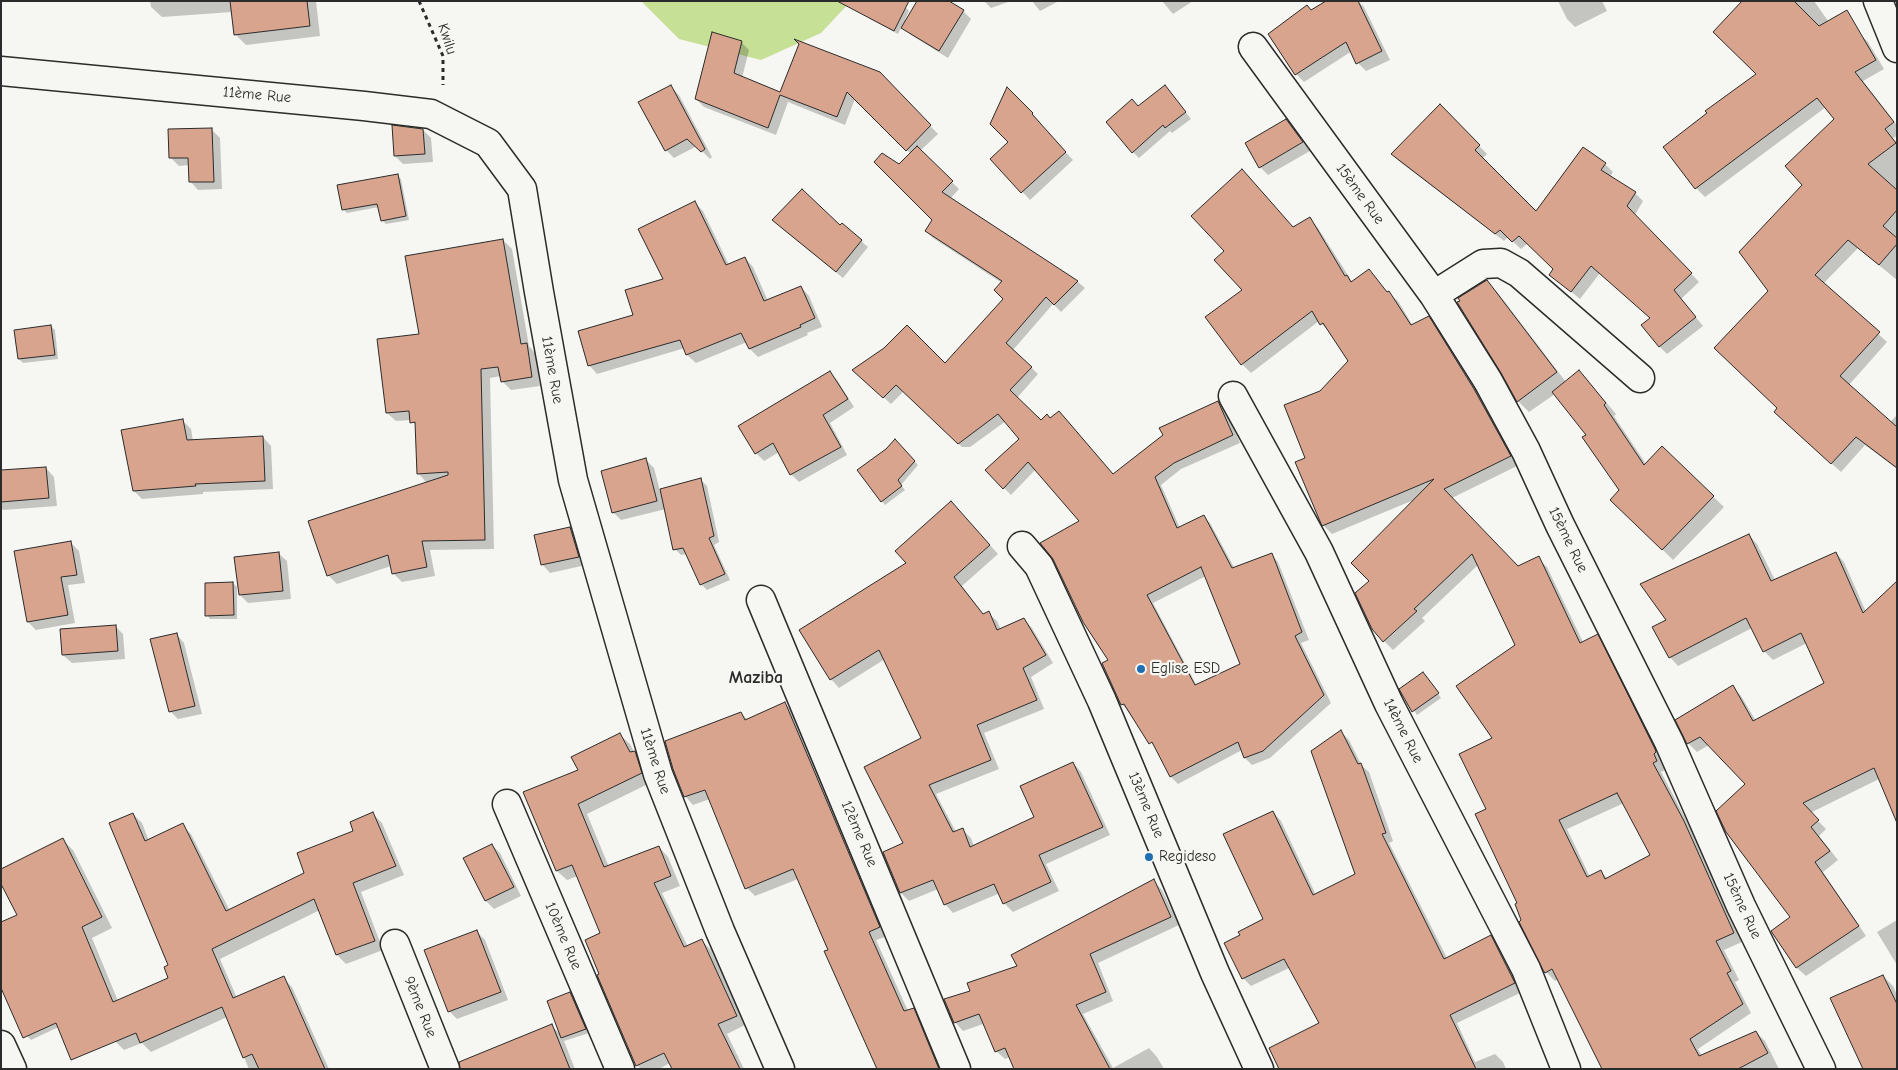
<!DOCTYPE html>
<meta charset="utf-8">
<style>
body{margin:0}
#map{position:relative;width:1898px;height:1070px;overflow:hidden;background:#f6f6f2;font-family:"Comic Neue",sans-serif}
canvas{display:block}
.frame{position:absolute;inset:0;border:2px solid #2b2b2b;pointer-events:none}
</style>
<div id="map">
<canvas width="1898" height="1070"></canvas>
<div class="frame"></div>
</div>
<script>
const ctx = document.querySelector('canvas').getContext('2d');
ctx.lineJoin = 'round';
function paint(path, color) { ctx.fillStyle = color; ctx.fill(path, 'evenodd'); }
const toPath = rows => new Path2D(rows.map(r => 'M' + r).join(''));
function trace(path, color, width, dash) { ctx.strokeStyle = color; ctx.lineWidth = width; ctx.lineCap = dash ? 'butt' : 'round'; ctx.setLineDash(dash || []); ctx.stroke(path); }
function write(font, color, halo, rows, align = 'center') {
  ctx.font = font + ' "Comic Neue",sans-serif'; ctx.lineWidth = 4.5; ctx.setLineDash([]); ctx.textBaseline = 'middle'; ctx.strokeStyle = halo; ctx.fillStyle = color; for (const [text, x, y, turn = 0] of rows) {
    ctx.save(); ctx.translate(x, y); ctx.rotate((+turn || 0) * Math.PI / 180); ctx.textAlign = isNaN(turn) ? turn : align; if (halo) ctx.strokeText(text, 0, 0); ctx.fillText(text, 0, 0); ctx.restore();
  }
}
paint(toPath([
 [641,1,851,1,821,33,761,60,679,39]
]), '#c6e096');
paint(toPath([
 [150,1,316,1,320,36,246,45,235,34,232,12,162,17,151,7],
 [984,1,1011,1,991,8],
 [1032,1,1059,1,1040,11],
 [1162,1,1193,1,1173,14],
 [1358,1,1364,7,1390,60,1366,71,1358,63,1352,51,1304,82,1296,74,1269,34,1311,11],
 [1558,1,1602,1,1607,11,1575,27,1567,19],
 [1744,1,1814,1,1843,42,1859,33,1868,42,1884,69,1863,81,1897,125,1897,136,1893,138,1897,143,1897,280,1858,248,1823,284,1887,342,1849,385,1890,422,1897,415,1897,469,1865,445,1841,472,1784,421,1779,409,1770,291,1836,119,1826,107,1705,197,1696,188,1757,74],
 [906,8,909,11,905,20,907,21,963,11,971,19,948,58,911,35,902,26,898,34,870,19,866,15],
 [741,42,749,50,742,78,781,94,879,73,938,134,920,151,959,189,950,199,1078,282,1085,288,1061,312,1053,304,1013,350,1038,374,1017,398,1040,422,1050,419,1066,419,1114,475,1217,402,1225,409,1240,443,1181,469,1161,485,1180,528,1203,516,1210,523,1235,569,1271,554,1278,562,1309,640,1301,643,1331,703,1270,758,1252,765,1245,758,1242,750,1178,784,1171,777,1157,750,1122,704,1110,660,1081,521,1036,469,1011,495,986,470,1021,439,1006,421,970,447,962,447,904,391,891,404,861,377,945,364,1005,299,1002,283,933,238,926,231,934,219,899,166,911,154,855,99,845,125,788,102,776,135,704,107,696,99],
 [1206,576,1241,665,1197,686,1153,603],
 [670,86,679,95,712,157,710,159,697,146,674,158,666,150],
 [1165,86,1191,119,1172,133,1170,131,1139,158,1133,152,1138,107],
 [1007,89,1040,122,1039,123,1073,160,1030,200,992,159,1010,142],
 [1440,106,1487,154,1482,159,1537,213,1605,164,1613,172,1610,177,1635,193,1643,201,1635,215,1699,282,1681,299,1703,326,1667,354,1659,346,1651,319,1600,273,1580,299,1551,275,1555,269,1528,243,1521,249,1508,237,1504,241,1400,162,1392,154],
 [1286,121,1310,151,1268,175,1260,167],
 [212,130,220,138,222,189,198,190,190,181,190,165,179,166,170,157],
 [423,130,431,138,433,162,403,164,395,156],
 [397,175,401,179,409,220,386,224,382,220,379,207,347,213,343,209],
 [695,203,703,211,729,265,745,258,753,267,768,301,801,287,809,296,822,327,807,333,808,335,758,357,750,349,747,342,696,363,687,355,685,348,597,374,589,365,664,280],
 [1309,219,1318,228,1353,283,1369,271,1388,293,1398,301,1413,326,1429,318,1438,327,1483,399,1519,465,1452,498,1518,567,1538,558,1547,567,1583,642,1597,636,1606,645,1664,761,1662,763,1665,770,1661,772,1692,831,1742,942,1724,950,1739,980,1735,982,1751,1013,1698,1049,1702,1056,1756,1032,1765,1041,1779,1069,1603,1069,1559,979,1555,981,1546,972,1523,921,1488,809,1494,738,1517,645,1478,565,1422,618,1425,621,1393,650,1384,641,1370,581,1416,499,1332,534,1323,525,1307,459,1321,392,1350,362,1330,333,1319,321,1251,373,1242,364,1244,290,1293,228],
 [1624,803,1652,855,1608,879,1600,871,1590,877,1567,829],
 [780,227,840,227,861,241,868,247,843,278],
 [503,240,512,249,529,346,535,353,540,386,511,390,502,381,501,376,490,378,494,549,430,550,435,576,402,582,393,573,391,566,337,584,328,575,427,483,418,473,417,427,411,420,396,421,387,413,420,335],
 [1487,281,1498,293,1566,382,1579,372,1589,382,1616,414,1614,416,1646,464,1662,448,1724,507,1673,560,1622,510,1621,490,1588,435,1555,394,1529,412,1518,401],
 [51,326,55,330,58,359,23,363,19,359],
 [830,373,837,380,854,407,830,423,847,455,799,482,791,474,779,452,764,461,756,453],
 [183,421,191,429,193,441,263,437,271,446,273,489,203,492,203,494,142,499,134,491],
 [895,440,918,465,901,485,905,490,885,505,882,501],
 [646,460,654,468,660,491,701,480,707,486,719,542,714,545,730,580,707,590,701,584,688,554,681,555,675,549,666,509,621,520,613,512],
 [46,468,54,477,57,506,3,510,1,508,1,472],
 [964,516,998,554,962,586,984,615,988,613,997,621,1001,630,1024,620,1032,628,1053,663,1031,677,1044,709,984,733,999,769,936,794,956,832,962,829,971,838,974,846,1036,818,1073,763,1081,772,1110,835,1046,864,1059,891,1013,912,1004,903,1000,893,953,913,945,904,938,889,909,901,901,893,884,853,904,844,922,738,885,659,839,688,831,679,800,630,908,563],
 [570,529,578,537,586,565,550,573,542,564],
 [1749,535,1757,544,1775,580,1836,553,1844,562,1866,612,1879,779,1810,813,1826,829,1819,836,1838,860,1823,872,1866,936,1806,976,1797,968,1772,931,1792,918,1747,784,1709,745,1697,752,1688,743,1677,720,1733,687,1741,696,1756,721,1825,683,1807,643,1773,660,1764,651,1752,628,1678,666,1670,657,1668,620],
 [71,543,79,551,85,583,68,585,75,623,36,630,28,622],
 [278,553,287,561,291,599,248,603,240,595],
 [233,583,237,587,237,619,210,619,207,615],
 [115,626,123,634,125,659,72,663,63,655],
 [176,634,184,643,202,714,178,719,170,711],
 [1427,677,1441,698,1417,715,1401,689],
 [785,703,793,712,888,936,876,940,908,1011,913,1010,922,1018,943,1069,878,1069,798,879,755,896,747,888,710,799,693,805,685,796,741,713,748,720],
 [1341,732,1349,740,1362,766,1369,772,1393,841,1389,843,1447,958,1491,937,1499,945,1522,992,1457,1023,1475,1062,1495,1054,1503,1062,1506,1069,1319,1069,1321,1023,1291,967,1251,986,1243,978,1241,936,1265,920,1273,812,1281,821,1316,895,1356,875],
 [620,735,630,744,634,752,644,762,650,783,587,814,609,867,659,847,668,857,680,886,662,893,688,947,702,941,711,950,745,1025,727,1034,744,1069,673,1069,670,1063,659,1069,641,1069,637,1065,601,975,602,934,578,876,567,880,557,871,525,793,579,770],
 [133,814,142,823,149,841,182,825,191,834,230,911,306,873,355,832,373,814,382,823,404,875,361,892,383,950,346,964,337,955,320,910,220,959,237,998,283,978,292,987,329,1069,249,1069,227,1017,151,1052,142,1043,124,1050,115,1041,99,1008,31,1040,21,1030,63,840,73,850,112,928,92,938,118,1001,170,978,170,966],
 [492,845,500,853,521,896,494,909,486,901,465,859],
 [1154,881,1162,890,1179,925,1098,963,1113,1001,1083,1014,1113,1068,1149,1048,1157,1057,1164,1069,1015,1069,1010,1057,1005,1059,996,1051,983,1024,963,1031,955,1022,972,991,1019,966],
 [1897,920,1897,965,1877,932],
 [477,932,485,940,508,1000,457,1019,449,1011],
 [1883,976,1893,986,1897,995,1897,1009],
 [570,994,574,998,589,1033,564,1041,575,1069,473,1069,552,1026,561,1035]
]), '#0003');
const building = toPath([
 [230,1,307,1,310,26,234,35,230,1],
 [837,1,909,1,894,31,837,1],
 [917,1,949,1,964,10,939,51,901,28,917,1],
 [1326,1,1358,1,1382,51,1356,64,1346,42,1295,75,1268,34,1307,5,1311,10,1326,1],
 [1742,1,1794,1,1819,26,1847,10,1876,60,1855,72,1894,122,1885,129,1896,143,1868,164,1897,190,1897,210,1883,226,1897,238,1897,244,1879,265,1848,240,1815,275,1880,332,1840,376,1897,427,1897,468,1856,437,1831,464,1774,412,1777,408,1714,348,1768,291,1739,252,1802,185,1785,166,1834,119,1817,98,1695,189,1663,147,1707,113,1705,111,1756,74,1713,32,1742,1],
 [712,32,742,41,734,73,780,92,799,44,794,39,880,72,931,125,906,151,847,92,837,117,780,95,768,128,695,99,712,32],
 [671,85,705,149,701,152,687,139,665,151,638,102,671,85],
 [1165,85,1186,112,1165,128,1163,125,1132,153,1106,122,1132,99,1138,106,1165,85],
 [1007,87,1033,113,1032,114,1066,152,1021,193,990,159,1008,142,990,124,1007,87],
 [1440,104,1480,145,1475,150,1536,211,1583,147,1606,163,1601,170,1636,192,1627,206,1692,273,1674,290,1696,317,1659,347,1641,325,1650,318,1591,266,1571,292,1549,275,1553,269,1519,236,1512,242,1500,230,1495,234,1391,154,1440,104],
 [1286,119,1303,142,1259,168,1245,143,1286,119],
 [392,125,423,129,425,154,394,156,392,125],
 [212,128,214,182,189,182,188,158,169,158,168,129,212,128],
 [917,146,953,181,942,192,1078,281,1054,305,1046,297,1006,343,1032,367,1010,390,1041,420,1047,414,1050,418,1059,411,1113,474,1163,435,1159,428,1218,401,1233,435,1174,463,1155,477,1177,528,1204,515,1232,568,1272,553,1302,632,1295,636,1324,695,1263,751,1244,758,1238,742,1170,777,1152,742,1149,744,1124,704,1121,705,1102,663,1108,660,1083,622,1053,559,1040,543,1079,521,1028,462,1003,489,985,470,1019,439,998,414,958,444,896,385,883,398,852,370,884,348,907,325,945,363,1003,299,994,290,1002,281,925,231,932,220,874,162,882,153,899,164,917,146],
 [1201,567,1240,664,1195,685,1147,595,1201,567],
 [1242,169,1293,227,1310,217,1345,276,1347,275,1351,282,1369,269,1387,292,1389,291,1411,325,1429,316,1474,389,1511,456,1444,489,1518,566,1539,556,1580,643,1598,634,1655,749,1656,752,1654,754,1657,761,1653,763,1684,821,1734,933,1716,941,1731,971,1727,973,1743,1004,1690,1039,1699,1056,1756,1031,1768,1053,1738,1069,1602,1069,1552,969,1545,973,1543,970,1519,922,1521,920,1515,904,1517,903,1475,814,1486,809,1459,754,1492,738,1456,686,1515,645,1472,554,1414,609,1417,611,1383,642,1372,629,1355,593,1369,581,1351,563,1434,479,1322,526,1295,462,1305,458,1284,405,1320,391,1348,361,1323,323,1320,325,1312,311,1241,365,1205,317,1242,290,1214,260,1224,251,1191,216,1242,169],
 [1617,793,1650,855,1605,879,1601,870,1587,877,1559,820,1617,793],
 [398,174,406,216,381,221,377,204,342,210,337,185,398,174],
 [802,189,840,225,842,223,862,240,836,272,772,220,802,189],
 [695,201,726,265,745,257,764,301,801,286,815,318,800,325,801,327,749,349,741,333,686,355,680,340,588,366,578,331,633,315,625,290,663,279,638,229,695,201],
 [503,239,521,344,527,343,532,377,501,382,498,367,481,369,485,540,422,541,427,567,392,574,388,555,327,576,308,521,448,475,448,472,417,474,415,422,410,423,409,411,386,413,377,339,419,334,405,256,503,239],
 [1487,280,1557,372,1517,402,1501,373,1457,302,1460,301,1458,298,1487,280],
 [51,325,55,355,18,359,14,330,51,325],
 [1579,370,1606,403,1604,405,1644,465,1662,446,1714,496,1662,550,1610,500,1619,490,1582,437,1586,435,1552,392,1579,370],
 [830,371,848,399,823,415,841,447,790,475,773,443,755,454,738,426,830,371],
 [183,419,187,440,263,436,265,481,195,484,196,486,133,491,121,430,183,419],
 [895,439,915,461,898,480,902,486,881,502,857,470,886,449,895,439],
 [646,458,657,501,612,513,601,471,646,458],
 [46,467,49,498,1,502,1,470,46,467],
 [701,478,714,536,709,538,725,574,700,585,683,548,673,550,660,489,701,478],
 [951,501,990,545,954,577,983,614,989,611,997,630,1024,618,1046,655,1023,668,1037,700,977,725,991,760,929,785,953,832,963,828,970,847,1034,817,1020,786,1073,762,1103,827,1039,855,1051,882,1003,904,994,884,944,905,933,880,900,893,883,852,903,843,864,767,921,738,879,650,830,680,799,630,906,563,895,551,951,501],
 [570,527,579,557,541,565,534,535,570,527],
 [1749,534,1771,581,1836,552,1863,613,1897,581,1897,823,1874,768,1803,803,1819,820,1811,827,1830,851,1815,862,1859,926,1796,968,1771,931,1790,917,1726,832,1716,811,1745,784,1700,737,1687,744,1675,720,1733,685,1753,721,1824,683,1801,633,1763,652,1746,618,1669,658,1652,627,1666,620,1640,584,1749,534],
 [71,541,77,575,61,577,68,615,27,622,14,551,71,541],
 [279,552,283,591,239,595,234,557,279,552],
 [233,582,234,615,205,616,205,583,233,582],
 [116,625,118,651,62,655,60,629,116,625],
 [177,633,195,706,169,712,150,639,177,633],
 [1423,672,1439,693,1412,712,1399,689,1423,672],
 [785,702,880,927,869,932,904,1011,914,1008,939,1069,877,1069,824,951,828,950,793,869,745,889,705,790,684,797,673,769,665,741,741,712,745,720,785,702],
 [1341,730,1358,764,1361,763,1386,833,1382,834,1444,959,1491,935,1515,983,1450,1015,1476,1069,1279,1069,1269,1048,1319,1023,1284,959,1242,979,1224,943,1240,935,1238,932,1263,919,1223,834,1273,811,1313,895,1355,874,1311,751,1341,730],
 [620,733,630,752,635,751,642,773,578,804,604,867,659,846,671,876,654,883,684,947,702,939,737,1016,718,1024,740,1069,672,1069,664,1053,636,1066,597,975,599,974,585,940,600,933,572,865,556,871,523,792,578,770,571,757,620,733],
 [373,812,396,866,353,883,375,941,336,955,314,899,212,949,233,998,284,976,325,1069,259,1069,252,1054,243,1058,222,1007,140,1043,136,1033,71,1060,56,1023,23,1038,1,988,1,922,17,915,1,884,1,869,63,838,102,917,82,927,113,1002,168,978,164,967,168,965,109,823,133,813,145,841,183,823,226,911,304,873,297,853,353,831,350,822,373,812],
 [492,844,514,887,485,901,463,858,492,844],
 [1154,879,1171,917,1090,954,1106,992,1076,1005,1110,1069,1014,1069,1005,1048,995,1052,979,1014,954,1023,944,999,970,991,967,983,1017,966,1011,955,1154,879],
 [477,930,501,992,448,1012,424,950,477,930],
 [1883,975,1897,1004,1897,1069,1863,1069,1830,998,1883,975],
 [570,992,586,1029,561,1038,547,1001,570,992],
 [552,1024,570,1069,460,1069,459,1062,552,1024]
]);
paint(building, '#d8a48d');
trace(building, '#2b2b2b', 1);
const street = toPath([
 [1878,1,1897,48],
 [1253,47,1434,295,1488,381,1526,451,1560,525,1669,742,1741,906,1821,1069],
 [1,71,364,106,431,114,488,143,522,189,539,292,573,480,658,774,720,931,780,1069],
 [1434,295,1483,264,1501,263,1519,273,1640,378],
 [1233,396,1319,552,1389,704,1526,969,1566,1069],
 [1022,546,1039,566,1102,701,1215,973,1259,1069],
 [761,600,956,1069],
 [507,804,620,1069],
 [395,944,445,1069],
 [1,1045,12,1069]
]);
trace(street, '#2b2b2b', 31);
trace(toPath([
 [419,1,443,56,443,85]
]), '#2b2b2b', 3, [4, 4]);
trace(street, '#f6f6f2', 28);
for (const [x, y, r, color] of [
 [1141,669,5,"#1f6fb2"],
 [1149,857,5,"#1f6fb2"]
]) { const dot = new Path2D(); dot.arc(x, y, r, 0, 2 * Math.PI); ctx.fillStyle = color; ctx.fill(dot); trace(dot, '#f6f6f2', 2); }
write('15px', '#2b2b2b', '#f6f6f2', [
 ["Kwilu",447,39,72],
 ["11ème Rue",257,95,5],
 ["15ème Rue",1360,194,54],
 ["11ème Rue",552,370,80],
 ["15ème Rue",1568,540,64],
 ["14ème Rue",1403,731,63],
 ["11ème Rue",655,761,72],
 ["13ème Rue",1146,805,67],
 ["12ème Rue",859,834,67],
 ["15ème Rue",1742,906,65],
 ["10ème Rue",563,936,67],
 ["9ème Rue",420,1007,68]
]);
write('15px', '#2b2b2b', '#f6f6f2', [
 ["Eglise ESD",1151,669],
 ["Regideso",1159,857]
], 'left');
write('bold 18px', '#2b2b2b', '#f6f6f2', [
 ["Maziba",756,678]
]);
</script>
